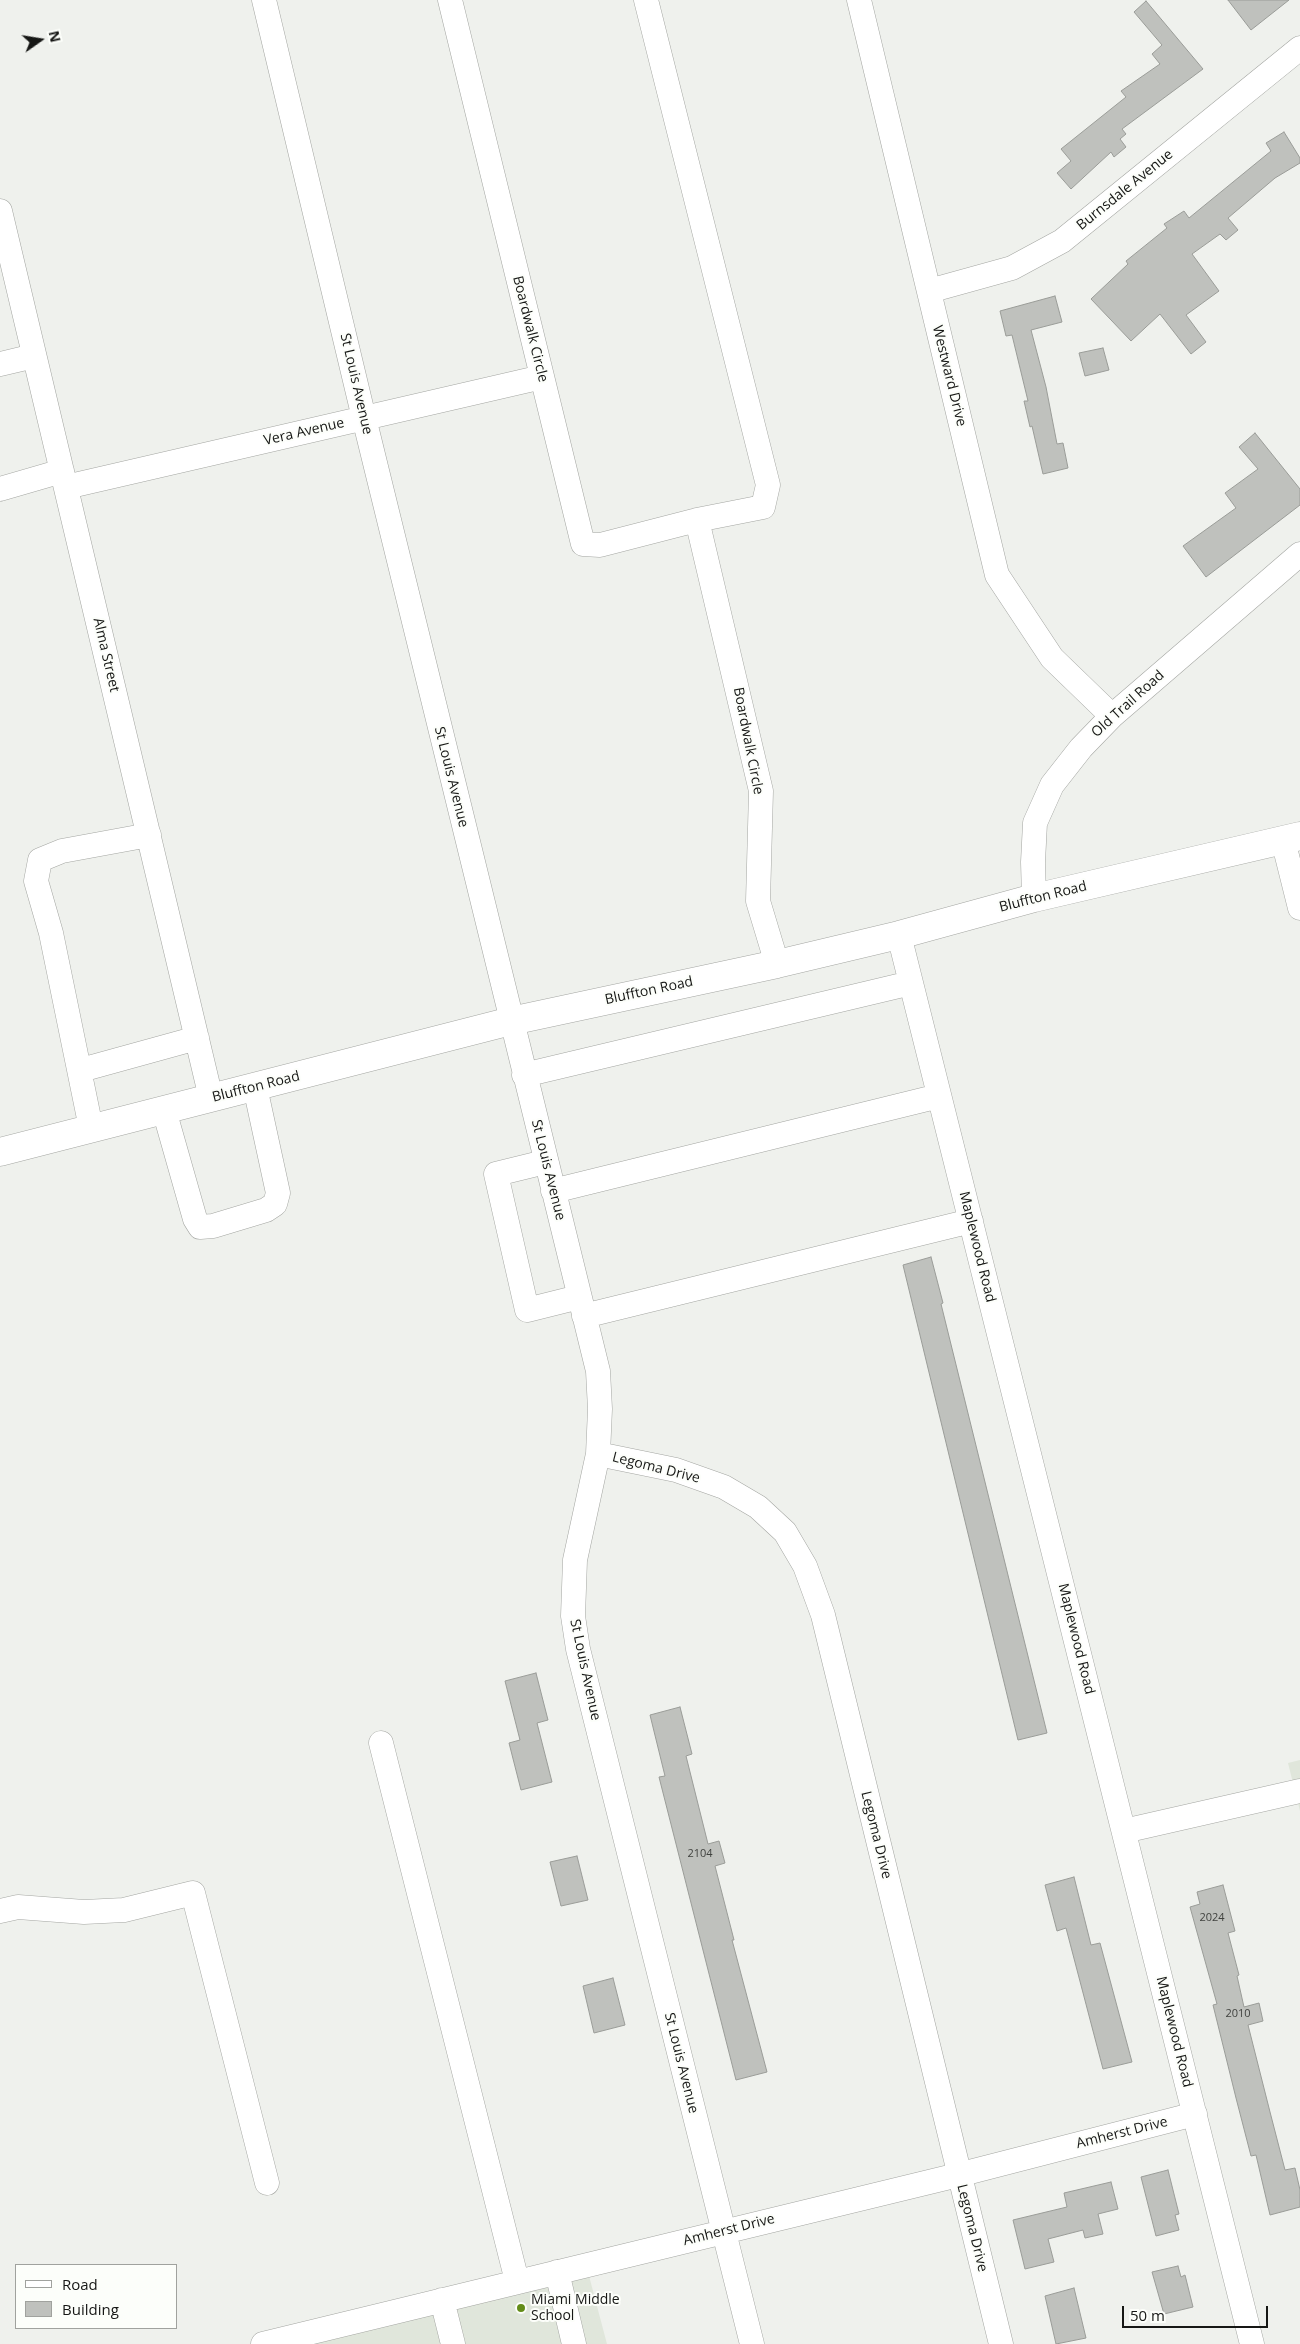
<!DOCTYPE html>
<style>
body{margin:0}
#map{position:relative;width:1300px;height:2344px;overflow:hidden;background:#eff1ed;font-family:"Open Sans",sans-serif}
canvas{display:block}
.legend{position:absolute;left:15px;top:2264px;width:162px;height:65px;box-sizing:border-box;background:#fcfefa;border:1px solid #a0a29e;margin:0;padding:6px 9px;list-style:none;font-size:15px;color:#161715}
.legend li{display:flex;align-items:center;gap:10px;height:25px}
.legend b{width:25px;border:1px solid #a0a29e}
.north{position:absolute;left:15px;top:15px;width:50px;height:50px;-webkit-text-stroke:4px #fcfefa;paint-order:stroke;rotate:77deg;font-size:14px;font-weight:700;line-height:20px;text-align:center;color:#161715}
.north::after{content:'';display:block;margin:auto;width:18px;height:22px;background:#161715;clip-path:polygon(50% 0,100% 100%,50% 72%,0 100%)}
.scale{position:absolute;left:1122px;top:2306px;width:146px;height:22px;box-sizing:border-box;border:2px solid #161715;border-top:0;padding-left:6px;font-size:15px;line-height:18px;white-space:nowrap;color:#161715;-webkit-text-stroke:4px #fcfefa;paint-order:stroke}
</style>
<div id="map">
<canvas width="1300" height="2344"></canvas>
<ul class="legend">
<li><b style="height:6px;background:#fff"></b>Road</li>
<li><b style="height:14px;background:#bfc1bd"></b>Building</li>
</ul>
<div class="north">N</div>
<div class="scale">50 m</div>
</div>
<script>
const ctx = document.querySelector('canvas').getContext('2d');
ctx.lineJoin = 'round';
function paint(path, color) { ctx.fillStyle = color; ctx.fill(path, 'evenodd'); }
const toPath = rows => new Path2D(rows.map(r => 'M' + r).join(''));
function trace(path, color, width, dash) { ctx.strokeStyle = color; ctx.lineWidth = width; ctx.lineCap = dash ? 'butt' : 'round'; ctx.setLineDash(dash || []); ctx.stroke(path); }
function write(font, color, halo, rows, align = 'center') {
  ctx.font = font + ' "Open Sans",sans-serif'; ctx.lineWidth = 4; ctx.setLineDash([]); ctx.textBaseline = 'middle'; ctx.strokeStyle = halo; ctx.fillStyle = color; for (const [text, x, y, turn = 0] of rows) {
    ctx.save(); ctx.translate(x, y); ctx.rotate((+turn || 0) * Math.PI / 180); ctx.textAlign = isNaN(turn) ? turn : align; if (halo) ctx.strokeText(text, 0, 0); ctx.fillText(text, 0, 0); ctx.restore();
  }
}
paint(toPath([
 [1300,1760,1300,1811,1288,1763],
 [588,2272,607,2344,300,2344]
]), '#e0e6db');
const building = toPath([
 [1228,0,1289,0,1251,30,1228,0],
 [1146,1,1203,69,1122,129,1126,134,1120,139,1126,147,1114,157,1111,152,1071,189,1057,173,1071,161,1061,149,1126,97,1121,91,1160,64,1152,54,1162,45,1134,12,1146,1],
 [1284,132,1300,158,1300,163,1275,178,1228,218,1238,230,1226,240,1220,234,1192,254,1219,291,1186,315,1206,342,1191,354,1160,314,1131,341,1091,299,1128,264,1126,261,1167,228,1164,224,1184,211,1189,218,1271,151,1266,143,1284,132],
 [1055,296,1062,322,1031,330,1046,387,1057,444,1063,443,1068,468,1043,474,1032,426,1030,427,1024,401,1028,401,1012,335,1006,336,1000,311,1055,296],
 [1103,348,1109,370,1085,376,1079,353,1103,348],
 [1255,433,1300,489,1300,505,1206,577,1183,546,1236,508,1225,493,1258,469,1239,447,1255,433],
 [931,1257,943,1303,941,1304,1047,1733,1018,1740,903,1265,931,1257],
 [536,1673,548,1720,537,1723,552,1782,521,1790,509,1743,520,1740,505,1681,536,1673],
 [680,1707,692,1754,686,1756,708,1844,719,1841,725,1863,715,1866,734,1940,732,1940,767,2072,736,2080,659,1777,665,1776,650,1715,680,1707],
 [577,1856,588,1900,561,1906,550,1862,577,1856],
 [1074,1877,1091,1945,1100,1943,1132,2062,1103,2069,1066,1928,1057,1931,1045,1885,1074,1877],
 [1223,1885,1235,1931,1228,1933,1239,1975,1237,1976,1244,2007,1259,2003,1263,2021,1248,2025,1270,2112,1285,2170,1295,2168,1300,2190,1300,2207,1270,2215,1256,2155,1251,2156,1236,2098,1213,2005,1217,2004,1190,1907,1200,1904,1197,1892,1223,1885],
 [613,1978,625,2025,594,2033,583,1986,613,1978],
 [1168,2170,1179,2214,1175,2215,1179,2230,1156,2236,1141,2177,1168,2170],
 [1111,2182,1118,2209,1098,2214,1103,2234,1085,2238,1083,2230,1048,2239,1054,2262,1025,2269,1013,2220,1067,2207,1064,2193,1111,2182],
 [1178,2266,1181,2277,1185,2275,1193,2307,1164,2314,1152,2272,1178,2266],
 [1074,2288,1086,2338,1056,2344,1045,2296,1074,2288]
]);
paint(building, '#bfc1bd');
trace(building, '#9a9c98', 1);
const minor = toPath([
 [264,0,364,418,598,1371,600,1409,598,1454,575,1560,573,1616,578,1649,752,2344],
 [450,0,583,544,600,545,697,520,763,507,768,485,646,0],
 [859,0,997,575,1052,658,1112,716],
 [0,211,211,1098],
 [929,291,1012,268,1062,241,1300,48],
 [0,364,34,356],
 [66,487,542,377],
 [0,489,62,471],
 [697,520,761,791,758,901,777,964],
 [1283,840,1300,908],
 [1034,898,1033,862,1035,823,1052,785,1081,748,1112,716,1300,554],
 [899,935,1252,2344],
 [81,1070,197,1038],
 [524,1075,911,983],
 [164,1110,195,1219,200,1227,213,1226,266,1210,275,1204,278,1193,255,1087],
 [91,1128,51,933,36,881,40,860,62,851,149,835],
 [545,1162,496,1174,527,1310,579,1297],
 [553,1191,939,1096],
 [584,1316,971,1221],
 [598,1454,676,1470,724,1487,758,1507,785,1532,805,1566,823,1615,1001,2344],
 [381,1743,517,2281],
 [1124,1831,1300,1791],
 [0,1911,18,1907,84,1912,124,1910,193,1893,267,2183],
 [557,2272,574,2344],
 [442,2300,453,2344],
 [263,2344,958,2175,1195,2114]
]);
const major = toPath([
 [0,1152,511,1021,777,964,899,935,1034,898,1300,836]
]);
trace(minor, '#a4a6a2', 25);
trace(major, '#a4a6a2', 29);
trace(minor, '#fff', 24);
trace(major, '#fff', 28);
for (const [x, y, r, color] of [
 [521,2308,5,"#638c19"]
]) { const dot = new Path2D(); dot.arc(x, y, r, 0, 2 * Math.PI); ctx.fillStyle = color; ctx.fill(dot); trace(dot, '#fcfefa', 2); }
write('11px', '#40423f', null, [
 ["2104",700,1854],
 ["2024",1212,1918],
 ["2010",1238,2014]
]);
write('14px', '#161715', '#fcfefa', [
 ["Burnsdale Avenue",1125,190,-39],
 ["Boardwalk Circle",530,329,76],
 ["Westward Drive",949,376,76],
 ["St Louis Avenue",356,384,77],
 ["Vera Avenue",304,432,-13],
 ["Alma Street",106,655,77],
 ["Old Trail Road",1128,704,-42],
 ["Boardwalk Circle",748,741,79],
 ["St Louis Avenue",451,777,76],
 ["Bluffton Road",1043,897,-14],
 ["Bluffton Road",649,991,-12],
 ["Bluffton Road",256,1087,-14],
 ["St Louis Avenue",548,1170,76],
 ["Maplewood Road",977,1247,76],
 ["Legoma Drive",656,1468,14],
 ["Maplewood Road",1076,1639,76],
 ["St Louis Avenue",585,1670,78],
 ["Legoma Drive",876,1835,76],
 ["Maplewood Road",1174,2032,76],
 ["St Louis Avenue",681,2063,76],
 ["Amherst Drive",1122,2133,-14],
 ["Legoma Drive",972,2228,76],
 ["Amherst Drive",729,2230,-14]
]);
write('14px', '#161715', '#fcfefa', [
 ["Miami Middle",531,2300],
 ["School",531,2316]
], 'left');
</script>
